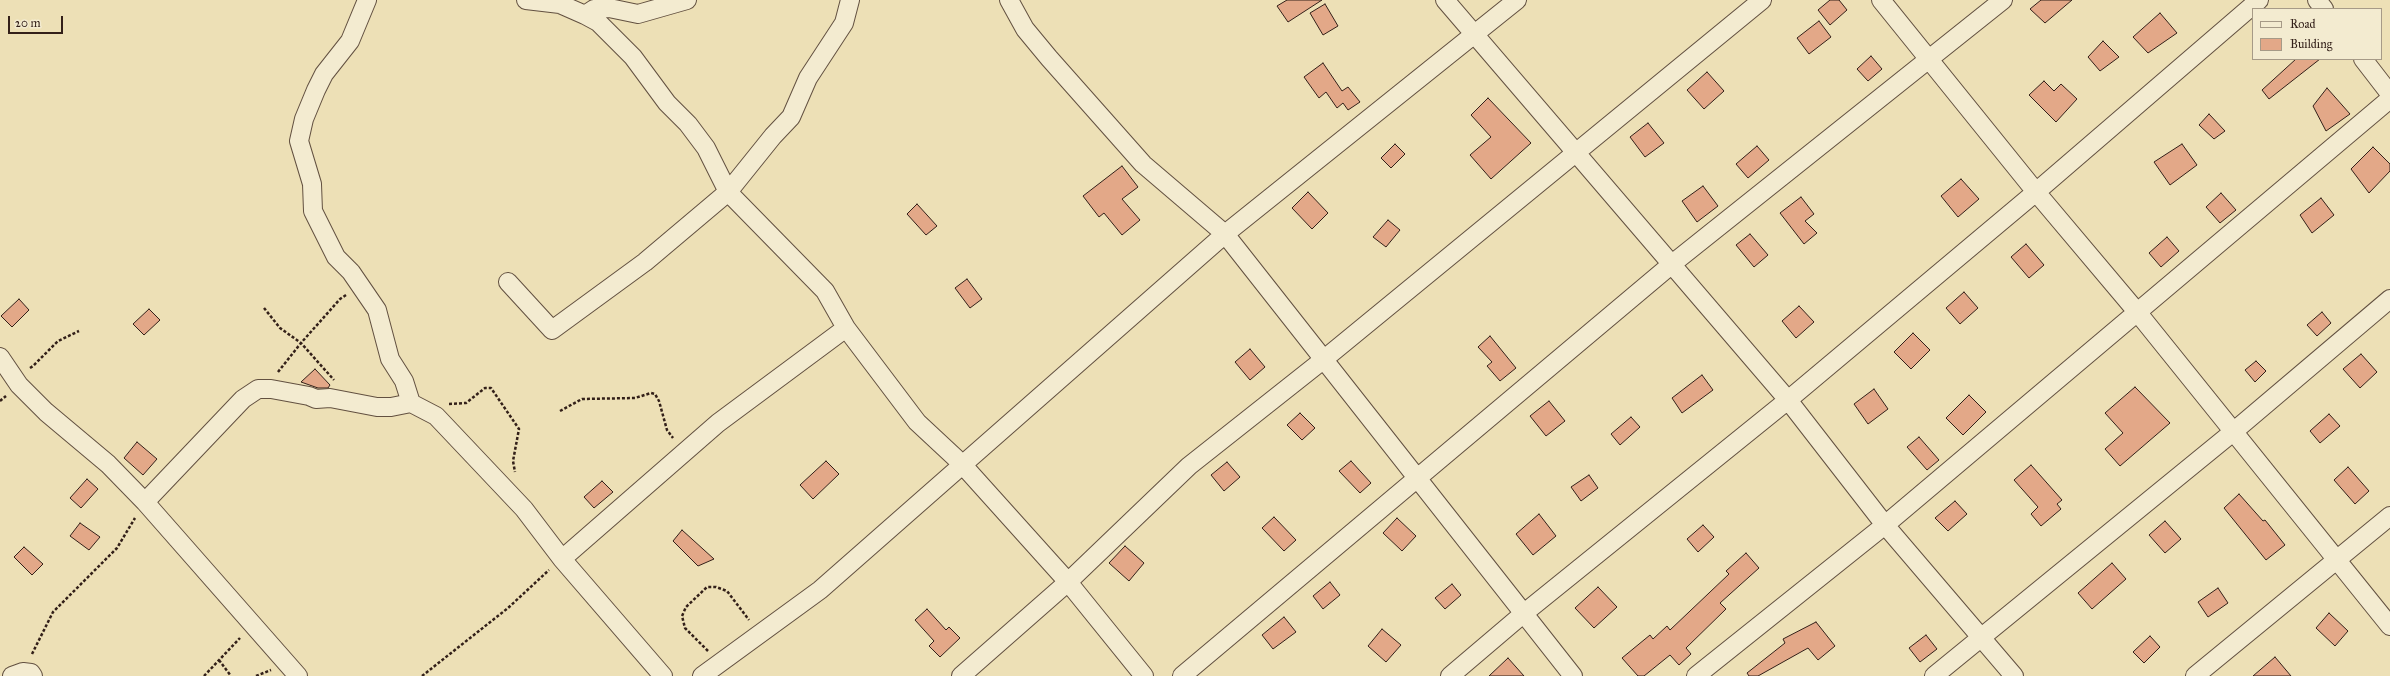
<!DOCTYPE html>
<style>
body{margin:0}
#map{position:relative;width:2390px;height:676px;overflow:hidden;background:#ede0b6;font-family:"IM FELL Great Primer",serif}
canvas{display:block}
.legend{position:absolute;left:2252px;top:8px;width:130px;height:52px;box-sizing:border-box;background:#f3ebd0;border:1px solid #a69a87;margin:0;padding:5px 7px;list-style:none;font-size:12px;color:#332019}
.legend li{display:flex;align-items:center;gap:8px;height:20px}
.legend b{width:20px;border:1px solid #a69a87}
.scale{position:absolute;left:8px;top:16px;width:55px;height:18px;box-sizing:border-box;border:2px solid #332019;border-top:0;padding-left:5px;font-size:12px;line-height:14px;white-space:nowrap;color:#332019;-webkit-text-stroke:3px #f3ebd0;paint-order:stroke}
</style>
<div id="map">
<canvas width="2390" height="676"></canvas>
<ul class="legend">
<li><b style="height:5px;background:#f3ebd0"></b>Road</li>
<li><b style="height:11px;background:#e3a888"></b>Building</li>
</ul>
<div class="scale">20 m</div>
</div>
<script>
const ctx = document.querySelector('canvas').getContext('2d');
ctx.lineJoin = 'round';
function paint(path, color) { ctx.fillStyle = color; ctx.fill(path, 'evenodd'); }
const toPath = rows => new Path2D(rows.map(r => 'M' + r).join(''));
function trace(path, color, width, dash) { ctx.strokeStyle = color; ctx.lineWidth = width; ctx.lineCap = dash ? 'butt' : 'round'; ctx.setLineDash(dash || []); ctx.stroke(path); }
const building = toPath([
 [1287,0,1322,0,1288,22,1277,6,1287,0],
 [1830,0,1839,0,1847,10,1830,25,1818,10,1830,0],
 [2041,0,2072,0,2045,23,2030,9,2041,0],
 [1325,4,1338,26,1323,35,1310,13,1325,4],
 [2160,13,2177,33,2148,53,2133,37,2160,13],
 [1819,21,1831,37,1809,54,1797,38,1819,21],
 [2103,41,2119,57,2100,71,2088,57,2103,41],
 [1871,56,1882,69,1868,81,1857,69,1871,56],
 [2296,59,2320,59,2269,99,2262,90,2296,59],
 [1323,63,1342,91,1348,87,1360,102,1348,110,1343,103,1337,108,1326,92,1319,98,1304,77,1323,63],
 [1707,72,1724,91,1704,109,1687,90,1707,72],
 [2044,81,2054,91,2061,84,2077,99,2056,122,2029,95,2044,81],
 [2327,88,2350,114,2326,131,2313,106,2327,88],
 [1488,98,1531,143,1491,179,1470,155,1491,137,1471,115,1488,98],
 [2209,114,2225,131,2214,139,2199,125,2209,114],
 [1648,123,1664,143,1645,157,1630,137,1648,123],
 [1395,144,1405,154,1391,168,1381,158,1395,144],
 [2182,144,2197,165,2170,185,2154,162,2182,144],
 [1757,146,1769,160,1748,178,1736,164,1757,146],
 [2373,147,2390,164,2390,171,2369,193,2351,169,2373,147],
 [1122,166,1138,187,1122,199,1140,220,1122,235,1104,213,1099,217,1083,196,1122,166],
 [1961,179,1979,199,1958,217,1941,196,1961,179],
 [1703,186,1718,206,1697,222,1682,201,1703,186],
 [1308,192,1328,213,1312,229,1292,208,1308,192],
 [2221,193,2236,210,2220,223,2206,207,2221,193],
 [1801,197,1814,214,1805,221,1817,233,1804,244,1780,213,1801,197],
 [2321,198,2334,215,2312,233,2300,215,2321,198],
 [917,204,937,226,926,235,907,214,917,204],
 [1388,220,1400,230,1386,247,1373,237,1388,220],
 [1750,234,1768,255,1754,267,1736,245,1750,234],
 [2167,237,2179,251,2161,267,2149,253,2167,237],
 [2026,244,2044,265,2029,278,2011,257,2026,244],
 [967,279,982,299,970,308,955,288,967,279],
 [1964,292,1978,308,1960,324,1946,308,1964,292],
 [19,299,29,310,12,327,1,316,19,299],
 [1799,306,1814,322,1796,338,1782,321,1799,306],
 [149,309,160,320,144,335,133,324,149,309],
 [2322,312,2331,323,2317,336,2307,325,2322,312],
 [1913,333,1930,350,1911,369,1894,352,1913,333],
 [1490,336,1516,368,1500,381,1487,366,1492,362,1478,347,1490,336],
 [1250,349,1265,367,1250,380,1235,362,1250,349],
 [2361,354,2377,372,2360,388,2343,369,2361,354],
 [2256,361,2266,371,2255,382,2245,370,2256,361],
 [315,369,330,385,328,388,318,388,301,382,315,369],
 [1702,375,1713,390,1682,413,1672,398,1702,375],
 [2135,387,2170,423,2120,466,2105,449,2123,433,2105,413,2135,387],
 [1874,389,1888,409,1868,424,1854,404,1874,389],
 [1969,395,1986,412,1963,435,1946,418,1969,395],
 [1549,401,1565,421,1546,436,1530,416,1549,401],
 [1300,413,1315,428,1302,440,1287,425,1300,413],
 [2329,414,2340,426,2320,443,2310,431,2329,414],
 [1631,417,1640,427,1620,445,1611,434,1631,417],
 [1919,437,1939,460,1927,470,1907,447,1919,437],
 [137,442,157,459,143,475,124,458,137,442],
 [826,461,839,474,813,499,800,485,826,461],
 [1351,461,1371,483,1360,493,1339,471,1351,461],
 [1227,462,1240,477,1224,491,1211,475,1227,462],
 [2031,465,2062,500,2057,504,2061,509,2041,526,2031,514,2038,507,2014,480,2031,465],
 [2348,467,2369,491,2355,504,2334,480,2348,467],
 [1589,475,1598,488,1581,501,1571,487,1589,475],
 [87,479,98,489,81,508,70,498,87,479],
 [602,481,613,492,594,508,584,497,602,481],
 [2239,494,2263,521,2265,520,2285,545,2266,560,2224,508,2239,494],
 [1955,501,1967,514,1948,531,1935,518,1955,501],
 [1539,514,1556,536,1533,555,1516,534,1539,514],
 [1274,517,1296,540,1284,551,1262,528,1274,517],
 [1397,518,1416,536,1402,551,1383,533,1397,518],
 [2165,521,2181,539,2165,553,2149,535,2165,521],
 [80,523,100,537,89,550,70,536,80,523],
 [1703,525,1714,537,1698,552,1687,539,1703,525],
 [682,530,714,559,698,566,673,541,682,530],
 [1125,546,1144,563,1129,581,1109,563,1125,546],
 [24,547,43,564,32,575,14,557,24,547],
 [1746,553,1759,568,1720,603,1726,609,1686,648,1691,654,1679,665,1670,655,1644,676,1638,676,1622,658,1650,635,1653,639,1667,626,1670,630,1729,574,1726,571,1746,553],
 [2112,563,2126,579,2092,609,2078,593,2112,563],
 [1330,582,1340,595,1323,609,1313,596,1330,582],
 [1452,584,1461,595,1445,609,1435,598,1452,584],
 [1598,587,1617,607,1594,628,1575,608,1598,587],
 [2218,588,2228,603,2208,617,2198,602,2218,588],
 [927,609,946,630,949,627,960,638,940,657,929,646,934,641,915,620,927,609],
 [2329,613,2348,631,2335,646,2316,628,2329,613],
 [1284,617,1296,632,1273,649,1262,635,1284,617],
 [1816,622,1835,646,1818,660,1808,648,1758,676,1749,676,1747,673,1785,643,1783,639,1816,622],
 [1382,629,1401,645,1386,662,1368,646,1382,629],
 [1926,635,1937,649,1920,662,1909,648,1926,635],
 [2150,636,2160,647,2144,663,2133,652,2150,636],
 [2275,657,2291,676,2253,676,2275,657],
 [1508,658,1524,676,1489,676,1508,658]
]);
paint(building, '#e3a888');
trace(building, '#332019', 1);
const minor = toPath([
 [367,0,350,41,324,74,316,90,304,119,299,141,312,184,313,211,336,257,351,272,377,310,390,359,404,381,411,403],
 [526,0,560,4,585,15,598,22,633,57,667,103,688,124,706,148,728,192,825,291,846,328,917,422,961,463,1068,582,1144,676],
 [1009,0,1025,29,1049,58,1143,164,1225,234,1573,676],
 [1445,0,1788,400,1885,525,2014,676],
 [1881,0,2036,192,2138,313,2390,626],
 [2317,0,2324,9],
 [585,15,594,9,609,8,638,14,687,0],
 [2363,59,2390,94],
 [508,282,552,330,645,262,728,192,773,136,791,117,808,78,844,23,850,0],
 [0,357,19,385,46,412,108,464,145,502,298,676],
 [145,502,243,399,258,389,271,389,309,396,316,399,330,398,377,407,391,407,411,403,436,416,524,509,562,559,663,676],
 [562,559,718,423,846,328],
 [12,676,23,672,31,673,33,676],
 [702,676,820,590,1225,234,1517,0],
 [961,676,1068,582,1189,466,1323,360,1762,0],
 [1182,676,1672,264,2003,0],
 [1450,676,1523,614,1788,400,2036,192,2259,0],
 [1696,676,1885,525,2390,99],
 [1934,676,2233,432,2390,299],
 [2195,676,2390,516]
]);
trace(minor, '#625040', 20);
trace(toPath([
 [264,308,280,328,301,343,334,380],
 [30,368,33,366,58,341,79,331],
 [278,372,301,343,340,299,346,295],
 [0,401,6,396],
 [449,404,466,403,485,388,491,388,519,429,513,461,515,472],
 [560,411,582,399,635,398,651,393,655,394,659,401,667,430,673,438],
 [708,651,685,628,682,616,686,607,707,587,716,587,727,591,749,620],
 [32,654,53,612,117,548,135,518],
 [219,660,231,676],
 [204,676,240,638],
 [256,676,271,670],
 [422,676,508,608,549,570]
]), '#332019', 2.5, [3, 2]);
trace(minor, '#f3ebd0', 18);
</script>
